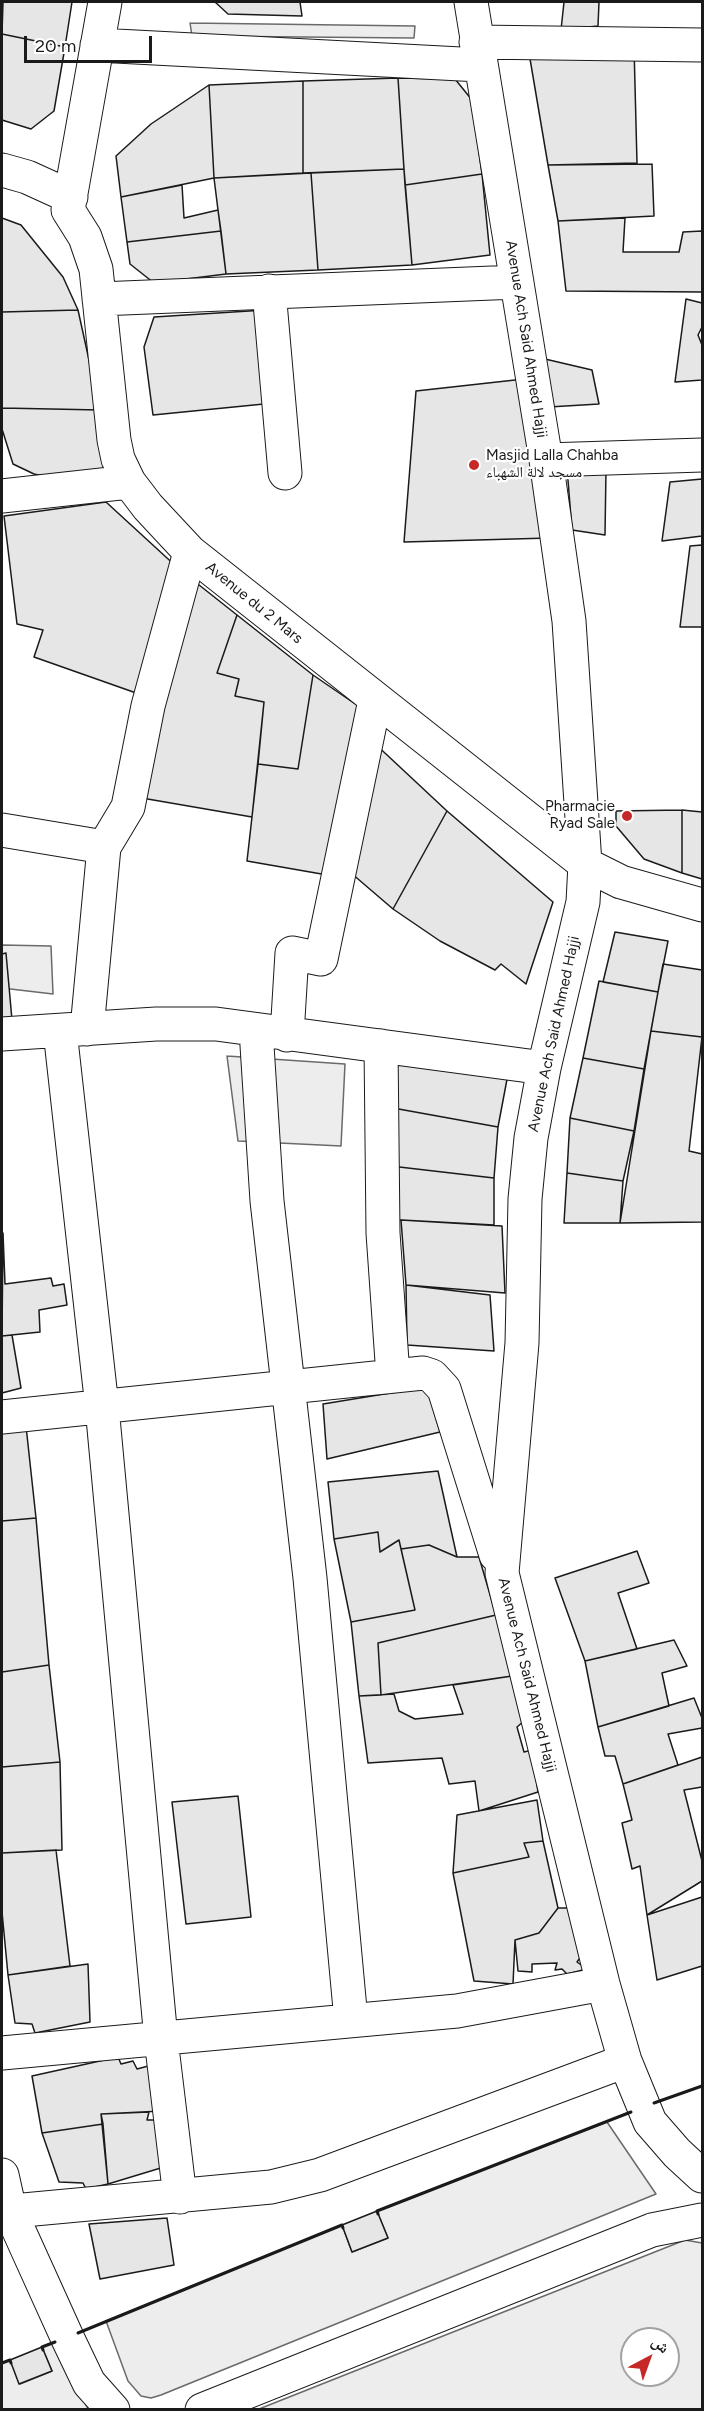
<!DOCTYPE html>
<meta charset="utf-8">
<style>
body{margin:0}
#map{position:relative;width:704px;height:2411px;overflow:hidden;background:#fff;font-family:Figtree,"Noto Naskh Arabic",sans-serif}
canvas{display:block}
.frame{position:absolute;inset:0;border:3px solid #1a1a1a;pointer-events:none}
.north{position:absolute;left:620px;top:2327px;width:60px;height:60px;box-sizing:border-box;background:#fff;border:2px solid #a3a3a3;border-radius:50%;rotate:41deg;font-size:16px;font-weight:700;line-height:24px;text-align:center;color:#1a1a1a}
.north::after{content:'';display:block;margin:auto;width:21px;height:27px;background:#c62828;clip-path:polygon(50% 0,100% 100%,50% 72%,0 100%)}
.scale{position:absolute;left:24px;top:36px;width:128px;height:27px;box-sizing:border-box;border:3px solid #1a1a1a;border-top:0;padding-left:8px;font-size:18px;line-height:21px;white-space:nowrap;color:#1a1a1a;-webkit-text-stroke:4px #fff;paint-order:stroke}
</style>
<div id="map">
<canvas width="704" height="2411"></canvas>
<div class="frame"></div>
<div class="north">ش</div>
<div class="scale">20 m</div>
</div>
<script>
const ctx = document.querySelector('canvas').getContext('2d');
ctx.lineJoin = 'round';
function paint(path, color) { ctx.fillStyle = color; ctx.fill(path, 'evenodd'); }
const toPath = rows => new Path2D(rows.map(r => 'M' + r).join(''));
function trace(path, color, width, dash) { ctx.strokeStyle = color; ctx.lineWidth = width; ctx.lineCap = dash ? 'butt' : 'round'; ctx.setLineDash(dash || []); ctx.stroke(path); }
function write(font, color, halo, rows, align = 'center') {
  ctx.font = font + ' Figtree,"Noto Naskh Arabic",sans-serif'; ctx.lineWidth = 4.5; ctx.setLineDash([]); ctx.textBaseline = 'middle'; ctx.strokeStyle = halo; ctx.fillStyle = color; for (const [text, x, y, turn = 0] of rows) {
    ctx.save(); ctx.translate(x, y); ctx.rotate((+turn || 0) * Math.PI / 180); ctx.textAlign = isNaN(turn) ? turn : align; if (halo) ctx.strokeText(text, 0, 0); ctx.fillText(text, 0, 0); ctx.restore();
  }
}
const built = toPath([
 [190,23,415,26,414,38,192,36,190,23],
 [2,945,51,946,53,994,2,988,2,945],
 [227,1056,345,1064,341,1146,238,1141,227,1056],
 [607,2122,656,2194,161,2395,151,2398,141,2396,128,2381,106,2321,342,2225,352,2252,388,2238,377,2211,607,2122],
 [685,2240,702,2243,702,2409,259,2409,685,2240],
 [632,2339,668,2339,668,2375,632,2375,632,2339],
 [55,2342,88,2409,2,2410,2,2363,10,2360,20,2384,52,2371,42,2347,55,2342]
]);
paint(built, '#ededed');
trace(built, '#6a6a6a', 1.5);
const building = toPath([
 [3,2,72,2,65,47,2,34,3,2],
 [215,2,300,2,302,16,228,14,215,2],
 [564,2,599,2,598,26,561,30,564,2],
 [2,34,65,47,54,111,31,129,2,120,2,34],
 [634,46,637,163,548,165,528,47,634,46],
 [398,78,404,169,303,173,303,81,398,78],
 [398,78,455,79,472,100,482,174,405,185,398,78],
 [303,81,303,173,214,178,209,85,303,81],
 [209,85,214,178,121,197,116,156,151,124,209,85],
 [652,164,654,216,558,221,548,165,652,164],
 [404,169,412,265,318,270,311,173,404,169],
 [311,173,318,270,226,274,214,178,311,173],
 [482,174,490,255,412,265,405,185,482,174],
 [182,185,184,218,218,210,221,231,127,242,121,197,182,185],
 [2,218,21,225,63,277,78,310,2,312,2,218],
 [625,218,623,252,679,252,683,232,702,231,702,292,566,291,558,221,625,218],
 [221,231,226,274,154,283,130,264,127,242,221,231],
 [686,299,702,303,702,327,698,335,702,345,702,380,675,382,686,299],
 [78,310,100,410,2,408,2,312,78,310],
 [265,310,274,403,153,415,144,347,154,317,265,310],
 [545,359,592,370,599,404,549,407,545,359],
 [524,379,550,538,404,542,416,391,524,379],
 [2,408,100,410,112,475,56,479,34,474,13,464,2,429,2,408],
 [567,468,606,470,605,535,572,530,567,468],
 [702,479,702,536,662,541,670,482,702,479],
 [106,502,179,569,139,694,34,657,43,630,17,624,4,516,106,502],
 [702,545,702,627,680,627,690,546,702,545],
 [189,577,237,615,217,673,239,679,235,696,264,702,252,817,136,797,189,577],
 [237,615,313,675,298,769,258,764,264,702,235,696,239,679,217,673,237,615],
 [313,675,364,710,333,876,247,861,258,764,298,769,313,675],
 [371,740,447,811,393,909,344,867,371,740],
 [682,810,682,873,644,859,616,826,616,811,682,810],
 [682,810,702,812,702,879,682,873,682,810],
 [447,811,553,902,526,984,501,964,495,970,440,941,393,909,447,811],
 [615,932,668,941,658,992,603,982,615,932],
 [6,953,12,1020,2,1021,2,954,6,953],
 [663,964,702,970,702,1037,651,1031,663,964],
 [599,981,658,992,644,1069,583,1058,599,981],
 [651,1031,702,1037,689,1151,702,1154,702,1222,620,1223,651,1031],
 [381,1057,508,1074,498,1127,382,1106,381,1057],
 [583,1058,644,1069,634,1131,570,1118,583,1058],
 [382,1106,498,1127,494,1178,382,1165,382,1106],
 [570,1118,634,1131,623,1181,567,1173,570,1118],
 [382,1165,494,1178,494,1225,383,1219,382,1165],
 [567,1173,623,1181,620,1223,564,1223,567,1173],
 [401,1220,502,1226,505,1293,406,1285,401,1220],
 [3,1233,5,1284,51,1278,53,1286,64,1284,67,1305,39,1310,40,1332,2,1336,3,1233],
 [406,1285,490,1295,494,1351,407,1345,406,1285],
 [12,1335,21,1388,2,1393,2,1336,12,1335],
 [427,1387,440,1432,327,1459,323,1404,427,1387],
 [26,1426,36,1518,2,1521,2,1429,26,1426],
 [438,1471,457,1557,429,1545,401,1549,399,1540,380,1552,378,1532,334,1539,328,1482,438,1471],
 [36,1518,49,1665,2,1672,2,1521,36,1518],
 [378,1532,380,1552,399,1540,415,1610,351,1622,334,1539,378,1532],
 [429,1545,457,1557,479,1557,496,1615,378,1643,381,1695,359,1696,351,1622,415,1610,401,1549,429,1545],
 [637,1551,649,1583,618,1593,637,1649,585,1661,555,1578,637,1551],
 [496,1615,512,1676,381,1695,378,1643,496,1615],
 [674,1640,687,1666,662,1673,669,1706,598,1727,585,1661,674,1640],
 [49,1665,60,1762,2,1767,2,1672,49,1665],
 [512,1676,524,1721,517,1727,524,1752,532,1750,538,1792,479,1811,475,1781,449,1784,442,1758,368,1763,359,1696,394,1694,399,1711,415,1719,463,1714,453,1685,512,1676],
 [694,1698,702,1718,702,1728,668,1734,678,1765,623,1784,615,1756,605,1756,598,1727,694,1698],
 [702,1757,702,1787,684,1790,702,1861,702,1881,647,1915,640,1866,632,1869,622,1823,632,1820,623,1784,702,1757],
 [60,1762,62,1850,2,1853,2,1767,60,1762],
 [238,1796,251,1917,186,1924,172,1802,238,1796],
 [537,1800,543,1841,524,1843,529,1857,453,1873,457,1815,537,1800],
 [543,1841,558,1908,539,1933,515,1940,513,1984,474,1981,453,1873,529,1857,524,1843,543,1841],
 [56,1850,70,1966,8,1975,2,1912,2,1853,56,1850],
 [702,1897,702,1966,657,1980,647,1915,702,1897],
 [558,1908,573,1908,588,1947,577,1962,587,1969,567,1974,562,1969,555,1970,557,1963,532,1964,532,1972,518,1971,515,1940,539,1933,558,1908],
 [88,1964,90,2022,35,2033,32,2024,15,2023,8,1975,88,1964],
 [118,2057,121,2064,133,2061,137,2069,152,2065,162,2111,101,2114,103,2124,42,2133,32,2076,118,2057],
 [149,2112,147,2120,163,2120,164,2167,108,2184,101,2114,149,2112],
 [103,2124,108,2184,86,2189,83,2183,59,2182,42,2133,103,2124],
 [377,2211,388,2238,352,2252,342,2225,377,2211],
 [167,2218,174,2265,100,2279,89,2224,167,2218],
 [42,2347,52,2371,19,2384,10,2360,42,2347]
]);
paint(building, '#e6e6e6');
trace(building, '#1a1a1a', 1.5);
const minor = toPath([
 [105,2,68,210,85,237,96,269,114,440,118,459,129,482,148,507,190,552,585,864,621,882,702,905],
 [471,2,546,460,569,621,585,864,583,902,544,1068,531,1138,525,1199,522,1343,502,1573,603,1984,625,2061,650,2122,677,2153,702,2176],
 [476,42,702,45],
 [97,45,480,65],
 [2,170,27,177,71,197],
 [269,291,285,473],
 [99,299,517,282],
 [546,460,702,455],
 [2,496,129,482],
 [2,830,104,847],
 [87,1029,104,847,128,807,148,706,190,552],
 [256,1030,267,1201,310,1578,351,2020],
 [60,1031,102,1407,161,2039,180,2197],
 [2,1034,156,1024,216,1024,544,1068],
 [287,1035,292,953,321,959,375,700],
 [381,1046,383,1233,393,1376],
 [2,1417,423,1373,432,1376,444,1389,496,1555],
 [2,2053,457,2011,603,1984],
 [2,2175,10,2211,67,2337,89,2383,113,2410],
 [2,2212,271,2187,320,2175,625,2061],
 [202,2410,652,2230,702,2220]
]);
trace(minor, '#1a1a1a', 35);
trace(minor, '#fff', 33);
trace(toPath([
 [654,2103,702,2086],
 [378,2214,377,2211,631,2112],
 [78,2333,342,2225,343,2228],
 [43,2350,42,2347,55,2342],
 [2,2363,10,2360,11,2363]
]), '#1a1a1a', 3);
for (const [x, y, r, color] of [
 [474,465,6,"#c62828"],
 [627,816,6,"#c62828"]
]) { const dot = new Path2D(); dot.arc(x, y, r, 0, 2 * Math.PI); ctx.fillStyle = color; ctx.fill(dot); trace(dot, '#fff', 2); }
write('15px', '#1a1a1a', '#fff', [
 ["Avenue Ach Said Ahmed Hajji",526,339,81],
 ["Avenue du 2 Mars",254,603,39],
 ["Avenue Ach Said Ahmed Hajji",554,1034,-78],
 ["Avenue Ach Said Ahmed Hajji",527,1675,76]
]);
write('15px', '#1a1a1a', '#fff', [
 ["Masjid Lalla Chahba",486,456],
 ["مسجد لالة الشهباء",486,473],
 ["Pharmacie",615,807,"right"],
 ["Ryad Sale",615,824,"right"]
], 'left');
</script>
